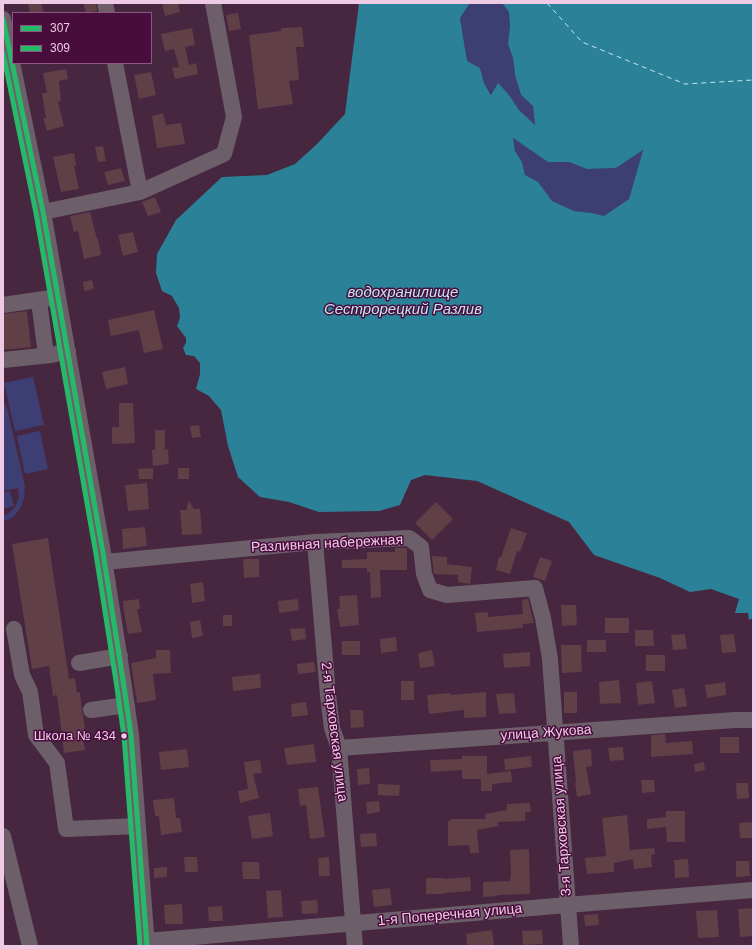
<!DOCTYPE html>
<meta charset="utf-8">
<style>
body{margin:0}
#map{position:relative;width:756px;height:949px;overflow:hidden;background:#472640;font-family:Arial,sans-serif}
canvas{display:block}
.frame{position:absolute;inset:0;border:4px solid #efcae5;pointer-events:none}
.legend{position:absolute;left:12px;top:12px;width:140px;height:52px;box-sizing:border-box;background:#480c3d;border:1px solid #8b5880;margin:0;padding:5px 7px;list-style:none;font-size:12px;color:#efcae5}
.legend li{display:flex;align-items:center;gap:8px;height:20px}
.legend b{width:20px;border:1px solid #8b5880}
</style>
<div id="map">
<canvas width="756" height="949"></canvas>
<div class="frame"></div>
<ul class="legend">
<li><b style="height:5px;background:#26b969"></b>307</li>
<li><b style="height:5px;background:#26b969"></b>309</li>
</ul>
</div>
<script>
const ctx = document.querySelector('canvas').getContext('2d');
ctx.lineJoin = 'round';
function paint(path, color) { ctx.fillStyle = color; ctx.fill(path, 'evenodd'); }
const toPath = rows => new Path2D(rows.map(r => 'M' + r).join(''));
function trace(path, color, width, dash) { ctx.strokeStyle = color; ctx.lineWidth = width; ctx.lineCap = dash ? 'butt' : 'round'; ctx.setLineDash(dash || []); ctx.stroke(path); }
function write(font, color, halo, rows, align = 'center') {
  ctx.font = font + ' Arial,sans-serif'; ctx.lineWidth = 3; ctx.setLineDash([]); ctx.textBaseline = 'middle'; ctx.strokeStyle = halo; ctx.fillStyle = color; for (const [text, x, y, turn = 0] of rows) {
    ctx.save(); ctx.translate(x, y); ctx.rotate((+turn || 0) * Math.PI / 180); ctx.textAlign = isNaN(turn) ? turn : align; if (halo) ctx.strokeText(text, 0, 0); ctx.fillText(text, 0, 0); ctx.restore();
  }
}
paint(toPath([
 [470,3,502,3,509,12,510,26,508,44,513,58,515,75,521,95,533,106,535,125,519,110,509,95,497,84,492,95,484,83,480,68,467,61,460,18],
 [513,138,548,162,569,162,587,169,616,168,643,150,629,199,604,216,592,213,574,211,551,201,538,182,525,175,522,162,515,151],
 [33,377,44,425,15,431,4,383],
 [3,401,7,408,25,486,24,498,20,509,12,518,3,521,3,516,8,514,15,507,19,497,18,488,3,491],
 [40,431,48,469,25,474,17,436],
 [10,491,14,506,3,509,3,493]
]), '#3d3f74');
paint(toPath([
 [359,3,470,3,460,18,467,61,480,68,484,83,491,95,498,83,509,95,519,110,535,125,533,106,521,95,515,75,513,58,508,44,510,26,509,12,502,3,753,3,753,618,749,620,748,613,735,613,739,599,711,589,690,592,660,578,594,555,569,522,477,481,425,475,411,480,400,505,379,511,319,512,289,502,260,497,238,477,228,446,221,410,209,396,196,389,200,374,200,363,194,356,186,355,183,348,186,343,186,338,177,326,180,318,179,308,172,296,162,291,156,273,157,254,176,220,222,177,267,175,295,164,317,144,345,114],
 [513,138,548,162,569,162,587,169,616,168,643,150,629,199,604,216,592,213,574,211,552,201,538,182,525,175,522,162,515,151]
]), '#2b8298');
trace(toPath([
 [547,3,582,42,685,84,753,80]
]), '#c5e6f0', 1, [5, 4]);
paint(toPath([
 [28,3,41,3,44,13,30,13],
 [83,3,96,3,97,11,86,13],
 [162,3,178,3,180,12,165,16],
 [238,13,241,29,229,31,226,15],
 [302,27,304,47,296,47,299,80,289,81,293,104,258,109,249,35,281,31,281,28],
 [192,28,195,45,185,47,189,65,196,63,198,74,175,79,172,68,179,67,174,49,165,51,161,34],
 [66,69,68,79,59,81,61,101,58,102,64,126,47,131,43,118,46,118,42,93,47,93,43,73],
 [151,72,156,95,139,99,134,75],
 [163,113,166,125,181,123,185,144,157,148,152,116],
 [103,146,106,161,98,162,95,147],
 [74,153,76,166,74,166,79,189,61,192,53,157],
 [121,168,125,181,108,185,104,172],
 [155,197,161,212,148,216,142,202],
 [90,212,97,239,98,239,101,255,84,259,78,231,74,232,70,216],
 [133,232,138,252,123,256,118,235],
 [92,280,94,289,84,291,83,282],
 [154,310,163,349,144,353,139,330,111,336,108,320],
 [27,311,31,347,3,350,3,314],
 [125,367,128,384,106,389,102,372],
 [119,403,133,403,135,443,112,444,112,427,119,427],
 [199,425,201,437,192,438,190,426],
 [155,430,165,430,165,450,168,449,169,464,153,466,152,450,155,450],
 [153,468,153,479,139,479,138,469],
 [178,468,189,468,189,479,178,479],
 [147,483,149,509,128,511,125,485],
 [189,500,194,509,200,509,202,534,182,535,180,510,186,510],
 [436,502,453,519,432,540,415,523],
 [145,527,147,546,123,549,122,529],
 [511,528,527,533,520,552,517,551,510,574,496,570,499,557,501,557],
 [48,538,69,679,75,678,77,693,80,692,82,712,83,715,86,737,83,738,85,750,64,753,57,695,53,696,49,666,32,669,12,544],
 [395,548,407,548,407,570,380,570,381,597,371,598,370,572,367,572,367,568,342,568,342,560,367,559,367,552,395,552],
 [432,556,447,557,447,564,472,567,470,584,458,582,458,575,434,574],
 [540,557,552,561,545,581,533,577],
 [243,559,259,559,259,577,244,578],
 [203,582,205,601,192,603,190,584],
 [357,595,359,625,340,627,337,609,340,609,339,596],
 [139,599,140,609,137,609,142,632,128,634,124,611,123,601],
 [298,599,299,610,279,613,278,601],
 [528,599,534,623,523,624,523,628,477,632,475,613,488,612,488,617,523,614,522,600],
 [561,605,576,605,577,625,562,626],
 [223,615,232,615,232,626,223,626],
 [605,618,629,618,629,633,605,633],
 [200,620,203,636,192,638,190,622],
 [305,628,306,639,292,641,290,629],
 [635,630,653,630,654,646,635,646],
 [685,634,687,649,673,650,671,635],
 [734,634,736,652,722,653,720,635],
 [396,637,397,651,381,653,380,639],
 [587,640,606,640,606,652,587,652],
 [342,641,360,641,360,655,342,655],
 [561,645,581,645,582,672,562,673],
 [156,650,170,650,171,673,153,674,156,700,137,703,131,663,156,658],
 [432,650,435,666,420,668,418,653],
 [530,652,530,666,504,668,503,654],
 [646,655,665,655,665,671,646,671],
 [314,662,316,672,298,674,297,664],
 [260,674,261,688,233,691,232,677],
 [619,680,621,703,600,704,599,682],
 [401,681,414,681,414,700,401,700],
 [652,681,655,703,638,705,636,683],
 [725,682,726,695,707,698,705,685],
 [684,688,687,706,675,708,672,690],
 [486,692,486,717,464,718,464,710,429,714,427,695,450,693,450,695],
 [564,692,577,692,577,713,564,713],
 [514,693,516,713,499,714,496,694],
 [306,702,308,715,292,717,291,704],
 [350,710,363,710,364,727,351,728],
 [665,734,666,743,692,741,693,754,651,757,651,735],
 [720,737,739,737,739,753,720,753],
 [314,744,316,762,287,765,284,748],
 [623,747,624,760,610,761,608,748],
 [187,749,189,767,161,770,159,752],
 [591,749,592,766,586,767,591,794,577,797,575,782,576,782,573,751],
 [462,756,487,756,487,774,511,771,512,782,492,784,492,791,481,791,481,779,462,779,462,770,431,772,430,760,462,759],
 [531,756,532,767,505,770,504,759],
 [260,760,262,773,253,774,259,798,240,803,238,791,248,789,244,762],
 [704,762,705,770,695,772,694,764],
 [369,768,370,784,358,785,357,769],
 [641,780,654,780,655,792,642,793],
 [736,783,748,783,749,798,737,799],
 [378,784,400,785,399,796,378,795],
 [318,787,325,837,310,839,306,805,300,806,298,789],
 [174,798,176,818,180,818,182,832,161,835,159,816,155,816,153,800],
 [379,801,380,812,367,814,366,802],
 [530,803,531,812,525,812,525,821,498,822,498,826,477,830,479,853,470,853,469,845,448,846,448,821,450,821,450,819,486,819,485,814,507,810,507,804],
 [666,811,685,811,685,842,667,842,666,827,647,829,647,819,666,817],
 [270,813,273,836,252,839,248,816],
 [627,815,630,850,654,848,655,854,651,855,652,867,634,869,633,859,614,863,614,872,587,874,585,858,606,856,602,818],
 [753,822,753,838,740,838,739,823],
 [376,833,377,846,361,847,360,834],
 [529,849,530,894,497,895,497,896,483,897,483,882,510,881,510,876,511,876,510,850],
 [184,857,197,857,198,872,185,872],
 [329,857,330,876,319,876,318,858],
 [688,859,689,877,675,878,674,860],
 [736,861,749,861,750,876,736,877],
 [242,862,259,862,260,879,243,879],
 [167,867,167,877,154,878,154,868],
 [470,877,471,891,444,893,444,894,426,894,426,878,444,878,444,879],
 [390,888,392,905,374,907,372,890],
 [281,890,283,917,268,918,266,891],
 [317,900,318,913,302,914,301,901],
 [182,904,183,924,165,924,164,905],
 [222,906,223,921,209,921,208,907],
 [753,908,753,936,740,937,738,909],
 [717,910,719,937,698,938,696,911],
 [598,914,599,925,585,926,584,915],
 [492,930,494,946,467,946,466,934],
 [542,930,543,944,523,945,522,931]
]), '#603f47');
trace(toPath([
 [105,3,107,13],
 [3,19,43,212,103,553,123,680,131,735,147,946],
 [115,63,140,192],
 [43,212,140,192,224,154,234,117,213,3],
 [39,301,46,355],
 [3,305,58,297],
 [3,360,51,355,68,351],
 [315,542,328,695,332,728,339,748,355,946],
 [105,562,315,542,409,538,421,547,424,574,430,590,447,595,535,588,543,618,550,659,571,946],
 [14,629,22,675,30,692,36,735,57,763,66,829,138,826],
 [79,663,120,656],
 [91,710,127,705],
 [339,748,735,720,753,720],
 [3,836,30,946],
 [147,941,567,905,753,890]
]), '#6d5f6a', 16);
trace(toPath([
 [3,19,43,212,103,553,123,680,131,735,147,946]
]), '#26b969', 5);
trace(toPath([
 [3,53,36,213,96,554,116,681,124,736,140,946]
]), '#26b969', 5);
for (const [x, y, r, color] of [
 [124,736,3.5,"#efcae5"]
]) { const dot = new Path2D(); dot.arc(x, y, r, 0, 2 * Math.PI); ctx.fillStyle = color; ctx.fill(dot); trace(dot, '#480c3d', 1.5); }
write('13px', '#efcae5', '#480c3d', [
 ["Школа № 434",116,736]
], 'right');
write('14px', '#efcae5', '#480c3d', [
 ["Разливная набережная",327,544,-3],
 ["2-я Тарховская улица",334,732,83],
 ["улица Жукова",546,733,-4],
 ["3-я Тарховская улица",562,826,-94],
 ["1-я Поперечная улица",450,915,-5]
]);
write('italic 15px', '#c5e6f0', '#480c3d', [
 ["водохранилище",403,293],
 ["Сестрорецкий Разлив",403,310]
]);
</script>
